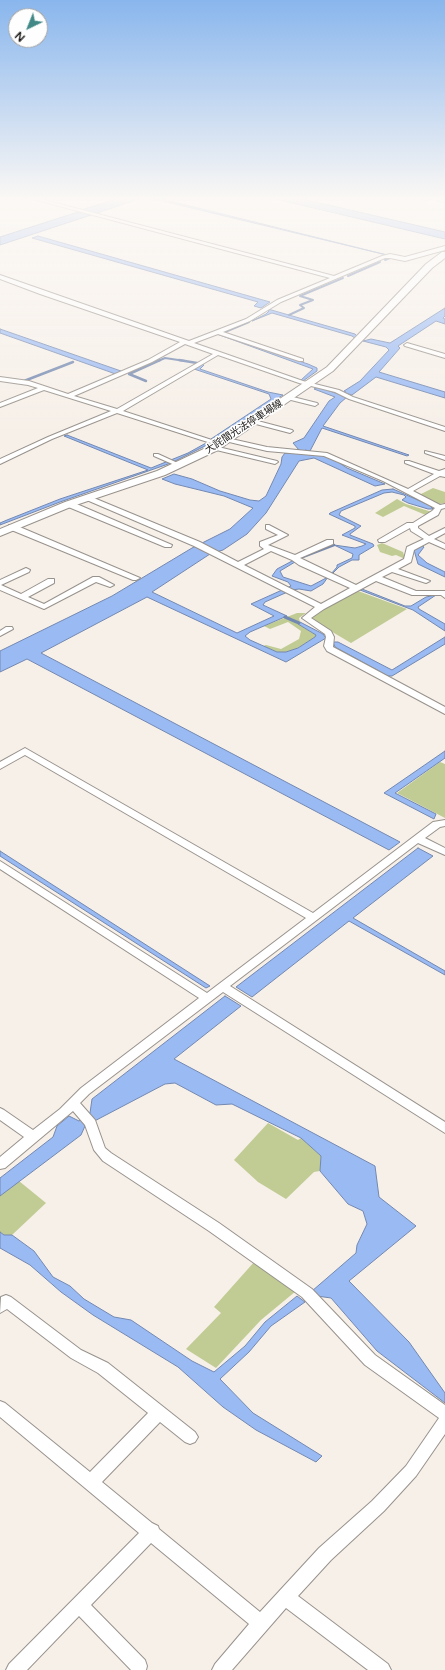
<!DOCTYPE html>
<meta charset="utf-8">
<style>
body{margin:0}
#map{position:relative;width:445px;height:1670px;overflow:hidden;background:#f7f0e9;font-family:"Varela Round",sans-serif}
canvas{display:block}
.north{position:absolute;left:8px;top:8px;width:40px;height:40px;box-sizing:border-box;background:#fefefe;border:1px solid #a2a1a0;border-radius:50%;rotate:223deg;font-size:11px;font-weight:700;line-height:16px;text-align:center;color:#171512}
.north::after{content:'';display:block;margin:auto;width:14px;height:18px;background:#418886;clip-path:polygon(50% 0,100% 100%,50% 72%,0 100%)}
</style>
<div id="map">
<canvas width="445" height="1670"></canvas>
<div class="north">N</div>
</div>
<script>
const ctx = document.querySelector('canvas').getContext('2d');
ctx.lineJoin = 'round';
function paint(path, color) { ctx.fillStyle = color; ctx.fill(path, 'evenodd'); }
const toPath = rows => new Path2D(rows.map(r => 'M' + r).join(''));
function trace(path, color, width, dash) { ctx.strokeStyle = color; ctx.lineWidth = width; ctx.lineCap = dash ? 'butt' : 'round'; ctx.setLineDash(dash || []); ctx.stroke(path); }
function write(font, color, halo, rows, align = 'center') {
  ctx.font = font + ' "Varela Round","Noto Sans JP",sans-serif'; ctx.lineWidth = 3.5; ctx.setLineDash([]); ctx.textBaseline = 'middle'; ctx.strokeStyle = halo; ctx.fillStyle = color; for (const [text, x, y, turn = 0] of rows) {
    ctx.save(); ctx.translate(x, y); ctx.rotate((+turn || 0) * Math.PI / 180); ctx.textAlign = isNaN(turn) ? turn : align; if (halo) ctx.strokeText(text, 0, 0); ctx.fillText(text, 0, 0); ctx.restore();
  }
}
paint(toPath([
 [433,488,445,492,445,503,439,504,419,495],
 [397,499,406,504,432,512,428,516,404,506,383,517,375,513],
 [382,543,403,552,405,559,396,555,392,556,380,552,377,545],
 [358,591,407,609,351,643,312,620,314,613],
 [297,613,306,613,299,618,300,622,298,624,316,635,315,637,298,648,286,652,277,652,263,646,266,645,281,649,299,639,301,631,288,622,270,629,264,626],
 [440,762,445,764,445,818,397,793],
 [268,1123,298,1140,301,1138,321,1156,320,1171,314,1172,286,1199,258,1182,234,1160],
 [19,1181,46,1203,12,1235,4,1235,0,1232,0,1196],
 [255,1261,296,1291,261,1320,216,1368,186,1349,221,1313,214,1307]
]), '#c1cc94');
const water = toPath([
 [123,197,145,197,94,214,89,214,91,215,0,245,0,237,78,212,84,212,81,210,123,197],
 [159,197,162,199,387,255,154,199,159,197],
 [267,197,294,197,445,232,445,239,267,197],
 [38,236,270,302,261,308,254,306,258,302,32,238,38,236],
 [445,308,445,316,443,318,445,319,445,324,436,321,398,346,400,348,379,372,445,392,445,398,376,377,352,395,345,393,346,392,344,391,360,381,389,350,386,347,363,341,371,339,390,343,445,308],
 [268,309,355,334,358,337,356,339,352,336,272,313,252,321,266,314,269,311,268,309],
 [0,329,121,371,115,374,110,372,0,333,0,329],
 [217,334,308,364,317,368,317,371,303,381,301,380,313,369,217,334],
 [201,364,204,365,200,369,268,392,283,395,214,440,211,439,271,399,269,394,194,369,201,364],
 [318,387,347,397,340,403,323,426,409,455,407,456,322,428,310,451,305,450,304,453,321,455,335,460,347,468,385,484,375,486,314,458,299,461,266,513,247,534,223,550,210,554,152,592,237,633,274,616,251,604,291,586,288,582,272,576,277,569,294,560,295,562,280,571,283,577,311,586,328,577,323,584,311,591,299,589,292,590,265,602,263,605,287,616,250,632,245,636,250,640,277,652,286,652,298,648,315,637,316,635,298,624,300,622,323,634,326,638,286,662,147,597,41,653,400,842,389,850,27,659,0,672,0,651,112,596,192,548,230,529,253,508,224,496,175,484,162,479,174,474,192,479,220,491,250,500,259,501,266,496,281,464,282,457,285,453,299,453,299,450,293,443,304,438,329,401,335,397,314,389,318,387],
 [67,435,151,468,188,453,206,443,209,444,171,463,60,502,0,525,0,523,7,520,60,499,148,470,64,436,67,435],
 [393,489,429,505,433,509,428,509,408,503,402,500,406,497,404,495,392,492,384,493,341,511,339,515,361,526,350,534,350,535,373,544,374,546,359,555,359,560,352,560,339,567,332,574,331,574,337,567,337,565,352,558,353,554,334,545,355,548,362,546,366,544,342,535,355,528,355,526,329,514,330,513,382,490,393,489],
 [421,545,424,547,418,555,427,563,445,572,445,577,418,564,414,550,421,545],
 [362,589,405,606,411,606,426,597,436,595,418,607,419,609,445,624,445,631,413,610,360,590,362,589],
 [445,637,445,644,392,676,388,676,335,647,333,642,338,642,392,670,445,637],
 [445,751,445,758,395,793,436,814,434,819,384,793,445,751],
 [418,848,433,856,353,918,445,971,445,975,349,921,252,997,236,987,418,848],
 [0,851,210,986,206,988,0,856,0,851],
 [225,996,241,1006,174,1059,375,1166,379,1197,416,1226,349,1281,409,1342,445,1393,445,1403,377,1351,331,1298,317,1296,312,1291,356,1253,357,1245,367,1224,363,1211,348,1204,320,1171,321,1156,301,1138,232,1104,216,1105,175,1083,165,1084,85,1126,81,1135,0,1196,0,1178,53,1137,57,1126,69,1116,79,1121,90,1113,92,1099,225,996],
 [0,1232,4,1235,12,1235,34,1251,53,1277,70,1286,84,1299,114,1317,131,1320,192,1361,214,1372,245,1346,265,1322,297,1296,305,1302,271,1326,249,1352,220,1379,253,1413,322,1456,316,1462,256,1430,223,1407,178,1367,93,1315,61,1292,30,1265,0,1248,0,1232]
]);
paint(water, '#9abaf4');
trace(water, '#7388b0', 1);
trace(toPath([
 [385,260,390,258],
 [348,276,380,262],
 [289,315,304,308,300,305,313,300,300,296,343,278],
 [225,332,249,322],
 [158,361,165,358,185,361]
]), '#7388b0', 2);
trace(toPath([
 [179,360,197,363],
 [24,381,73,362],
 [146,381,129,374,160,360],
 [300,558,334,545]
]), '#7388b0', 2.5);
trace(toPath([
 [285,617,299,623]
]), '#7388b0', 3);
const minor = toPath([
 [25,197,33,197,334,276,382,256,390,254,405,257,445,246,445,250,405,261,390,258,385,258,281,302,250,321,223,332,303,359,303,361,299,361,218,334,194,343,303,381,339,390,353,397,445,427,445,431,349,399,335,392,299,383,218,355,123,411,221,443,221,445,217,445,117,413,52,439,0,464,0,459,48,437,111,411,44,390,0,407,0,403,38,388,28,385,0,381,0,377,29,381,68,394,148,360,180,342,40,294,0,279,0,275,189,341,246,319,277,300,330,278,25,197],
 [185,344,213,354,117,409,74,396,152,362,185,344],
 [425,197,445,200,445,202,425,198,425,197],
 [407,343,445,354,445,358,405,346,404,345,407,343],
 [289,396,317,403,318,404,315,406,287,399,286,398,289,396],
 [254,420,292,430,293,431,290,433,252,423,252,421,254,420],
 [227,438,267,447,327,453,408,489,434,474,405,463,405,461,409,461,439,471,445,469,445,477,440,476,413,491,440,505,445,504,445,508,441,509,438,515,418,526,418,528,429,536,445,528,445,533,434,539,445,544,445,549,429,542,414,550,411,562,398,569,430,581,426,583,392,572,382,577,416,591,445,591,445,598,441,595,412,595,376,581,324,609,311,618,331,631,334,637,333,647,445,707,445,714,327,651,324,646,326,637,325,634,302,618,315,607,194,546,82,498,89,496,200,542,238,562,264,549,260,546,260,542,278,535,266,529,266,525,269,525,288,535,268,545,295,555,327,540,333,540,333,544,300,558,356,585,404,559,407,547,424,539,411,531,410,528,385,542,379,542,378,540,407,523,413,523,432,511,435,508,383,481,324,456,267,451,225,441,224,440,227,438],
 [271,551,292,560,299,565,350,588,321,604,244,565,271,551],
 [214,446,277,461,278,462,275,464,212,449,211,448,214,446],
 [425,451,445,456,445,460,425,453,425,451],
 [154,454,158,454,182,465,177,466,154,456,154,454],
 [66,502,72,502,172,545,171,547,165,547,66,506,66,502],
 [9,525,15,525,140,578,136,580,133,580,9,529,9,525],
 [26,568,30,570,29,572,1,585,21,594,48,579,54,579,54,583,28,597,44,604,93,577,99,577,114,585,110,587,96,582,44,609,0,590,0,580,26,568],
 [6,627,12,627,13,629,0,636,0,631,6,627],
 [25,748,313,913,433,822,445,820,445,826,440,827,425,838,445,848,445,855,418,843,230,986,445,1122,445,1133,223,992,89,1094,80,1103,95,1120,105,1148,111,1153,219,1223,312,1289,375,1355,445,1405,445,1434,416,1476,384,1511,331,1560,298,1596,388,1664,391,1670,368,1670,286,1608,232,1670,212,1670,215,1664,249,1624,151,1543,91,1605,145,1660,147,1666,146,1670,131,1670,79,1616,27,1670,6,1670,9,1664,139,1533,0,1417,0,1401,5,1403,90,1472,148,1413,98,1373,71,1358,7,1309,0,1313,1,1297,6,1295,11,1297,81,1350,108,1363,195,1432,198,1437,195,1442,190,1444,185,1442,160,1422,102,1482,152,1523,158,1526,159,1529,260,1612,319,1548,372,1501,406,1466,439,1418,365,1365,302,1297,209,1231,103,1161,94,1150,85,1125,73,1111,5,1168,0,1169,0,1157,24,1137,0,1120,0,1108,4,1110,33,1130,60,1109,81,1088,199,998,0,869,0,861,207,993,306,918,25,755,0,769,0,762,25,748]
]);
const secondary = toPath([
 [442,252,445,252,445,258,432,268,333,371,218,450,165,475,73,506,0,536,0,529,65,502,157,471,210,446,327,367,426,264,442,252]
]);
trace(minor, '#98928c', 2);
trace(secondary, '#98928c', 2);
paint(minor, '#fff');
paint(secondary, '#fff');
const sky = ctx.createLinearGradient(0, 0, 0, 431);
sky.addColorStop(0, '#89b6ed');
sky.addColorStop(0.46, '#fbf8f5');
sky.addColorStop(1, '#fbf8f500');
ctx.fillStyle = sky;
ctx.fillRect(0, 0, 445, 431);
write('10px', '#171512', '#fefefe', [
 ["大詫間光法停車場線",244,427,-33]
]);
</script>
